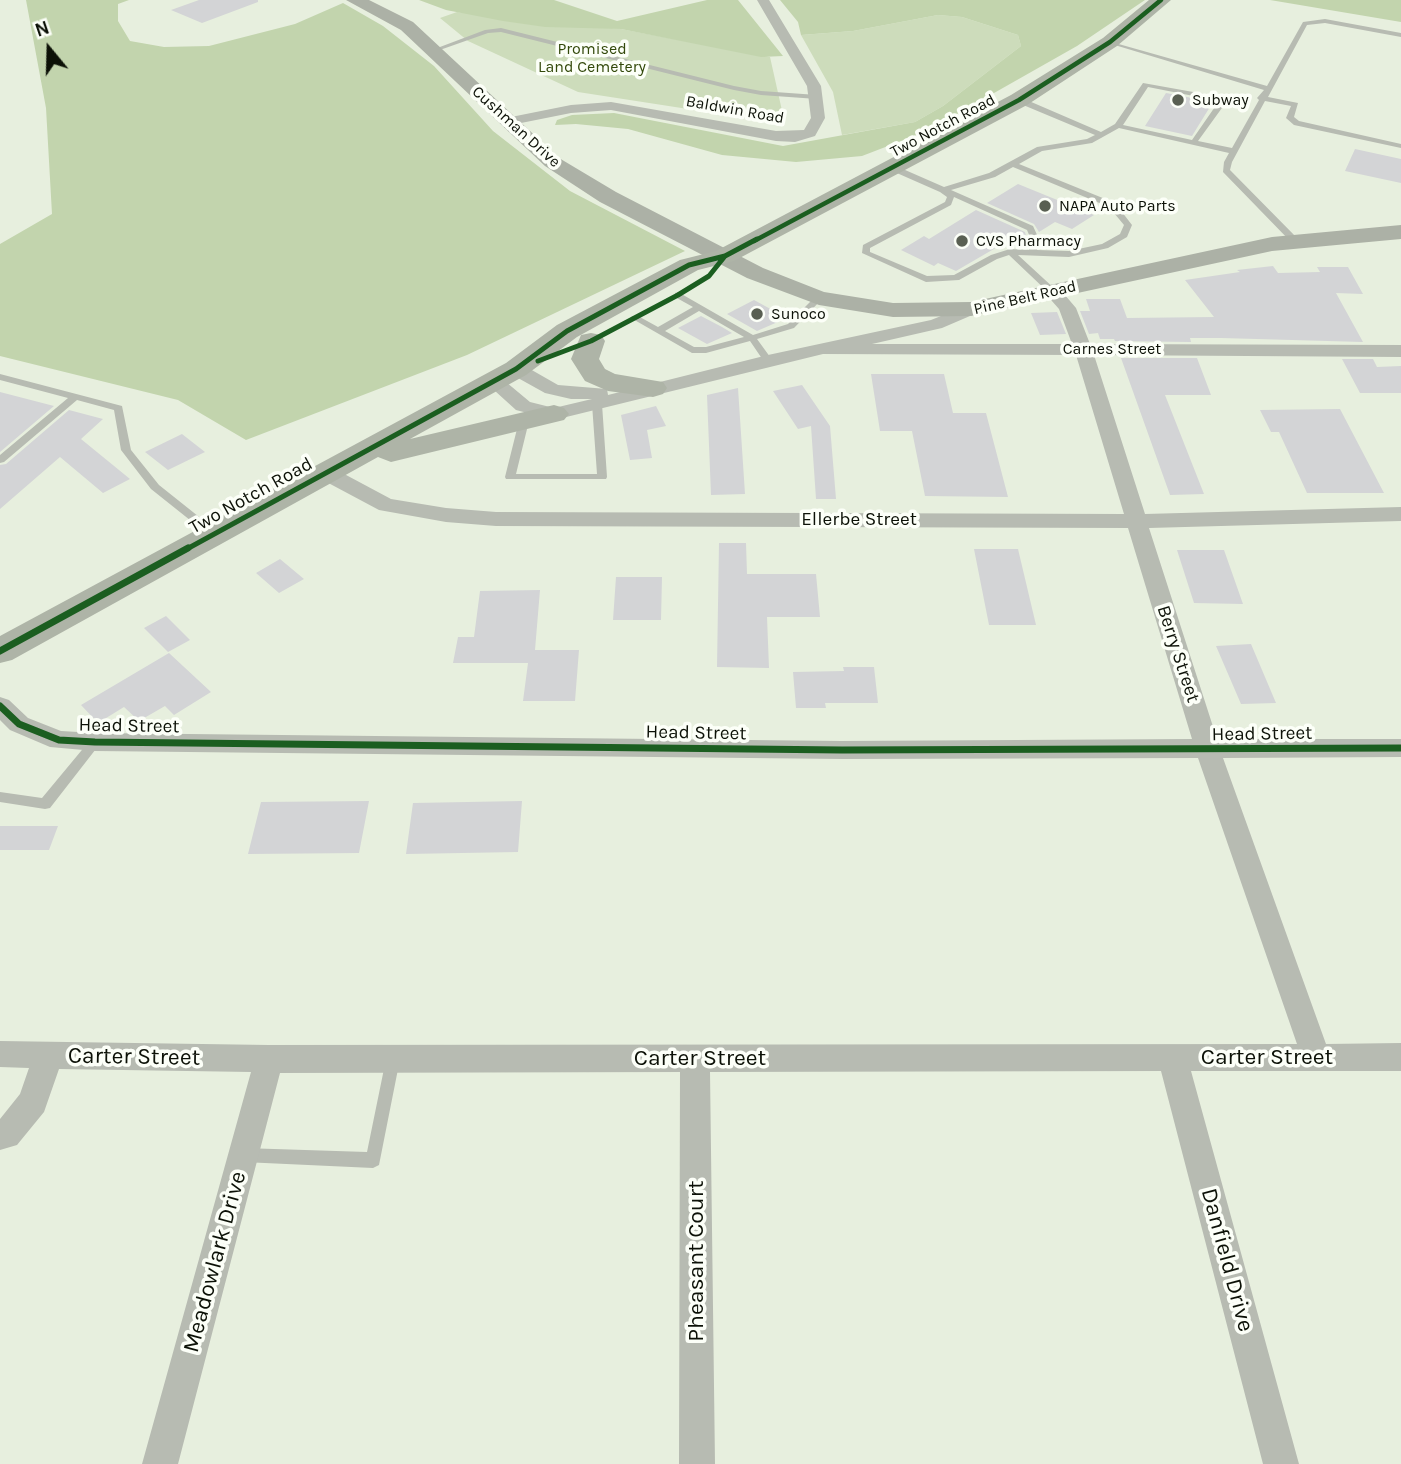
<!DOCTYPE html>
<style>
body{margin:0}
#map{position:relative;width:1401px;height:1464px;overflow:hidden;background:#e7efde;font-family:Karla,sans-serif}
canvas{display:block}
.north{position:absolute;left:14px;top:14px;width:70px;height:70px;-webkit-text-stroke:5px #fcfff8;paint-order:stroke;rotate:341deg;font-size:19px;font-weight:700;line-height:28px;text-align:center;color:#0c1107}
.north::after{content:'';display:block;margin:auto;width:24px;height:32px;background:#0c1107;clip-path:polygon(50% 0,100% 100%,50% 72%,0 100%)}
</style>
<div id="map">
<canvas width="1401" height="1464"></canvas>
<div class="north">N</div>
</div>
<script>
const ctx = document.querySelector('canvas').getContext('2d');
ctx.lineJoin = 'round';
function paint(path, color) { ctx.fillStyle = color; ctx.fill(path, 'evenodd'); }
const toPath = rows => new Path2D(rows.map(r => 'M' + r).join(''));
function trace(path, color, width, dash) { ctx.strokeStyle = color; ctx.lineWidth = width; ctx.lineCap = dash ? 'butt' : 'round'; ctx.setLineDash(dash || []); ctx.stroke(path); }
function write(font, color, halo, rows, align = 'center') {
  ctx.font = font + ' Karla,sans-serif'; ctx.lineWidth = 7; ctx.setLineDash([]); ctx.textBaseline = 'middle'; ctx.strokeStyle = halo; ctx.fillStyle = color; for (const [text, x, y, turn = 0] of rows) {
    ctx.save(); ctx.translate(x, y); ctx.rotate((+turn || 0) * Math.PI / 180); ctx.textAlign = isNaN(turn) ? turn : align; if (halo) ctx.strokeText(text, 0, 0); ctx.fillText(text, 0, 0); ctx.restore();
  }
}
paint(toPath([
 [457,12,621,29,770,57,785,124,578,92,468,41,440,18],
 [938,15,962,17,1018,35,1021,46,943,106,915,122,842,135,833,92,801,35,853,31]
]), '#cddcbb');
paint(toPath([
 [26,0,129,0,118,4,118,21,130,41,164,47,209,46,295,24,343,3,383,26,434,66,493,131,570,191,685,251,467,355,246,440,178,400,0,356,0,244,52,214,46,108],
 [419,0,554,0,617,21,707,0,738,0,783,56,761,57,621,29,545,27,503,21,446,10],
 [780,0,1145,0,1077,46,927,131,862,156,796,162,722,155,628,129,576,124,555,125,557,120,572,115,614,113,783,146,915,122,943,106,1021,46,1018,35,962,17,938,15,853,31,801,35,798,22],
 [1270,0,1401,0,1401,22]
]), '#c2d4ad');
paint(toPath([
 [199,0,258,0,258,2,202,23,171,10],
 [1166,93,1213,102,1192,136,1145,126],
 [1355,149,1401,159,1401,183,1345,171],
 [1018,184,1094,215,1072,229,1055,222,1039,232,1034,224,987,203],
 [976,210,1025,232,1027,240,1022,243,1011,239,956,271,938,263,934,266,901,250,924,236,929,239],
 [1273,266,1278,273,1320,272,1317,267,1348,267,1363,294,1336,293,1363,342,1221,338,1190,338,1191,342,1115,341,1114,339,1100,339,1098,333,1089,334,1080,311,1090,311,1086,299,1120,299,1127,318,1214,317,1185,280,1240,272,1237,270],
 [754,300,787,318,757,331,727,314],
 [1057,312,1066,334,1040,335,1031,313],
 [701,316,722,327,732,333,707,344,678,328],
 [1121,358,1197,358,1211,395,1165,395,1204,494,1170,495],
 [1342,359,1373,359,1377,367,1401,366,1401,393,1360,393],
 [871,374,944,374,953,413,986,413,1008,497,925,496,912,431,880,431],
 [802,385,830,426,836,499,816,499,811,426,798,429,773,391],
 [738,388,745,494,711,495,707,395],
 [0,392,54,406,0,452],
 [656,406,666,426,647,430,652,458,630,460,621,415],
 [1340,409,1384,493,1307,493,1279,432,1271,432,1260,410],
 [69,410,103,419,81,439,130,479,103,493,60,457,0,509,0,465,6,464],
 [182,434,205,452,168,470,145,452],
 [719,543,746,543,747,574,816,574,820,617,767,617,769,668,717,667],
 [974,549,1018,549,1036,625,989,625],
 [1177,550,1224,550,1243,604,1194,603],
 [280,559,304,579,279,593,256,573],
 [616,577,662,577,661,620,613,620],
 [540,590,535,650,579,650,575,701,523,701,528,663,453,663,458,637,474,637,480,591],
 [166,616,190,640,168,652,144,628],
 [1251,644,1276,703,1241,704,1216,646],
 [169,653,211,692,174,715,165,706,139,721,124,707,98,723,81,705],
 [843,667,874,667,878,703,825,703,826,708,796,708,793,672,844,671],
 [369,801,359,853,248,854,261,802],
 [522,801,518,852,406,854,413,803],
 [0,826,58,826,49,850,0,850]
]), '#d3d4d6');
paint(toPath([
 [1325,19,1401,33,1401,37,1325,23,1307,25,1268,97,1298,103,1294,117,1299,121,1401,144,1401,148,1294,125,1286,118,1291,106,1265,101,1232,162,1230,170,1298,239,1298,243,1292,243,1223,172,1224,162,1229,153,1119,128,1092,143,1042,151,1019,164,1115,203,1132,225,1127,237,1108,248,1069,257,1018,255,1056,290,1056,294,1050,294,1009,255,997,259,959,280,926,282,862,253,863,245,945,202,947,197,940,192,890,170,890,166,896,166,944,187,989,173,1037,147,1087,139,1095,135,1016,102,1016,98,1022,98,1101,132,1115,124,1143,83,1221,97,1227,101,1198,141,1232,148,1259,100,1257,98,1264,90,1108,43,1108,41,1267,86,1303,22,1325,19],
 [1148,87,1219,101,1192,140,1123,125,1148,87],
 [1013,167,1109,207,1124,225,1120,234,1102,244,1069,251,1037,250,1038,237,1033,226,951,190,995,177,1013,167],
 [954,197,1027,230,1030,237,1029,250,1010,249,991,255,954,275,927,276,870,252,870,248,951,205,954,197],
 [501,28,734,86,761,91,817,95,821,97,817,99,761,95,734,90,501,32,488,33,437,51,432,50,485,30,501,28],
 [678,292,753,335,788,324,816,296,823,298,794,328,757,339,773,361,768,364,765,363,750,341,706,353,692,353,631,318,632,316,638,316,658,327,693,307,675,297,675,293,678,292],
 [699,311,744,337,706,347,694,347,665,331,699,311],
 [0,374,122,406,131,450,159,485,218,532,219,534,218,536,210,536,151,489,121,450,114,410,77,400,4,462,0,463,0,455,68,398,0,380,0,374],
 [597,401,602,404,607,477,606,479,506,479,505,477,519,421,524,418,529,421,516,474,597,474,592,404,597,401],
 [95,737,99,739,101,742,99,745,50,808,45,809,0,802,0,792,42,798,91,739,95,737],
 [393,1052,398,1054,400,1059,379,1165,373,1168,243,1162,237,1160,235,1155,237,1150,243,1148,367,1152,386,1059,388,1054,393,1052]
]), '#b7bbb2');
paint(toPath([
 [757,0,769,0,821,86,825,118,815,136,795,142,776,141,611,110,571,113,506,126,499,122,506,118,571,105,611,102,776,131,804,130,811,118,807,86,757,0],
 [1053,287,1059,288,1076,308,1090,344,1401,345,1401,357,1094,355,1145,514,1401,507,1401,521,1149,528,1217,739,1401,739,1401,757,1223,758,1326,1044,1401,1043,1401,1071,1191,1071,1299,1464,1263,1464,1161,1071,710,1072,715,1464,679,1464,680,1072,280,1073,178,1464,142,1464,251,1072,59,1069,44,1112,17,1145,0,1150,0,1119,20,1094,29,1068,0,1067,0,1041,269,1045,1297,1044,1198,758,842,759,95,751,50,747,10,730,0,720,0,697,9,700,28,718,61,731,95,733,842,741,1192,739,1128,528,496,526,446,522,379,510,319,478,316,473,319,468,333,468,391,499,446,508,496,512,1124,514,1076,355,823,354,554,420,516,410,484,381,493,375,500,377,530,402,554,408,592,399,571,399,545,393,509,373,507,369,509,365,523,365,558,385,607,389,608,395,768,355,931,320,971,304,980,309,977,313,942,328,872,344,1072,344,1059,309,1044,292,1053,287]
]), '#b7bbb2');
paint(toPath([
 [346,0,369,0,413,22,559,158,616,192,763,268,824,292,893,303,971,302,1272,237,1401,225,1401,239,1272,251,971,316,893,317,819,305,747,278,600,202,545,166,401,30,346,0]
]), '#acb1a6');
paint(toPath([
 [1149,0,1171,0,1117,46,1027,105,734,261,698,270,577,337,526,375,410,439,554,405,564,408,569,414,564,420,391,462,378,457,12,660,0,663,0,636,506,363,557,325,680,260,716,251,1011,95,1103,38,1149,0],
 [591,333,601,335,605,341,599,359,605,369,615,374,663,382,667,388,663,394,653,397,608,391,585,381,571,359,581,335,591,333]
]), '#aeb4a7');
trace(toPath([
 [754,241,1019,100,1110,42,1161,0]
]), '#1b5e20', 4.5);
trace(toPath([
 [538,361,591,341,678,295,709,276,725,256],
 [185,550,516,369,567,331,689,265,725,256,757,239]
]), '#1b5e20', 5);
trace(toPath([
 [0,651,188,548],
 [0,706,19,724,59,740,95,742,842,750,1401,748]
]), '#1b5e20', 7);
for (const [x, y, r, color] of [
 [1178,100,7,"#595f52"],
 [1045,206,7,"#595f52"],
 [962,241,7,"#595f52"],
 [757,314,7,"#595f52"]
]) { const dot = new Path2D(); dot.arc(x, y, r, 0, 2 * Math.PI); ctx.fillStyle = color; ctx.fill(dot); trace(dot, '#fcfff8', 2.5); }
write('16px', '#33490b', '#fcfff8', [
 ["Promised",592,49],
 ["Land Cemetery",592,67]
]);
write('16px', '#0c1107', '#fcfff8', [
 ["Subway",1192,100],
 ["NAPA Auto Parts",1059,206],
 ["CVS Pharmacy",976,241],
 ["Sunoco",771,314]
], 'left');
write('16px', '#0c1107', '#fcfff8', [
 ["Baldwin Road",735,110,10],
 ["Two Notch Road",943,126,-28],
 ["Cushman Drive",516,127,42],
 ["Pine Belt Road",1025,298,-13],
 ["Carnes Street",1112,349]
]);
write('19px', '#0c1107', '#fcfff8', [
 ["Two Notch Road",251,496,-29],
 ["Ellerbe Street",859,520],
 ["Berry Street",1178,654,72],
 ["Head Street",129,726,1],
 ["Head Street",696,733,1],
 ["Head Street",1262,734,-1]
]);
write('23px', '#0c1107', '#fcfff8', [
 ["Carter Street",134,1057,1],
 ["Carter Street",1267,1057],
 ["Carter Street",700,1058],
 ["Danfield Drive",1227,1260,75],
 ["Pheasant Court",696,1261,-90],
 ["Meadowlark Drive",215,1262,-75]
]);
</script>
